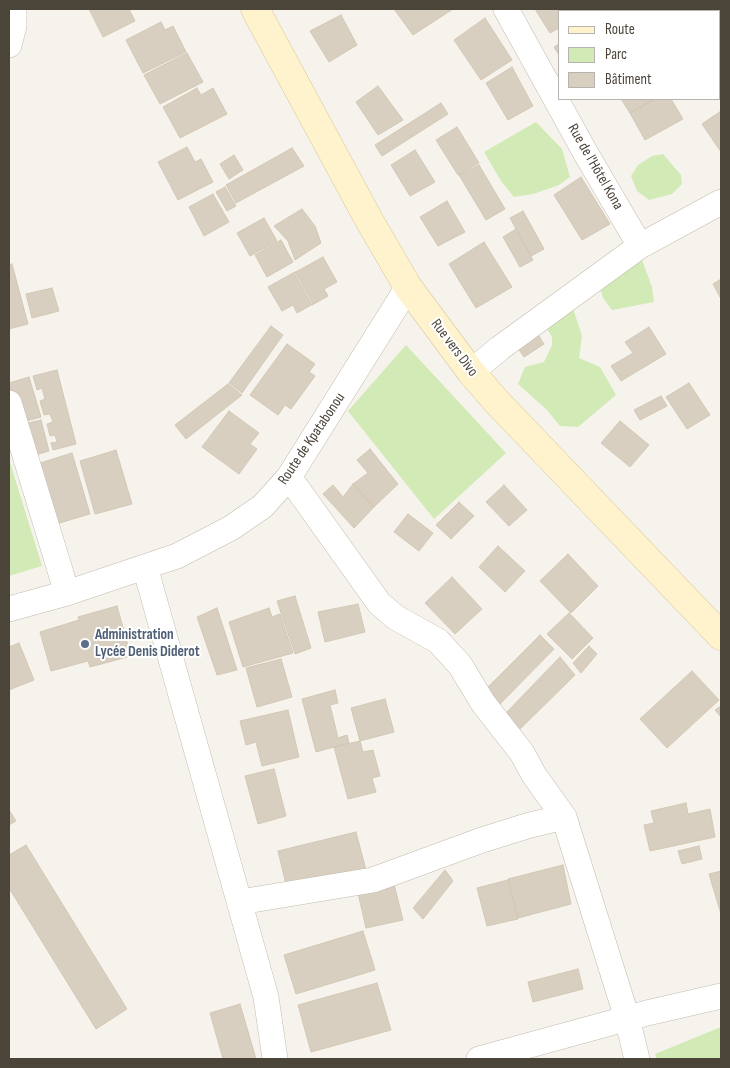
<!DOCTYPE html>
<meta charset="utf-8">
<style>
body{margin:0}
#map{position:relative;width:730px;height:1068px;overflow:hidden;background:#f6f3ec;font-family:"Sofia Sans Condensed",sans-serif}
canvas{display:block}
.frame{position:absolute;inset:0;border:10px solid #4b4439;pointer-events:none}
.legend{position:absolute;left:558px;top:10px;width:162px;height:90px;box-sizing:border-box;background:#fff;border:1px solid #b7b4b0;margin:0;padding:6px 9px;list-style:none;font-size:15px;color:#4b4439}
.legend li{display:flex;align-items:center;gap:10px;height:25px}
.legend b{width:25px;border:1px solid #b7b4b0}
</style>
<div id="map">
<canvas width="730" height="1068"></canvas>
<div class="frame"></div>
<ul class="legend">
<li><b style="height:6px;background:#fff3cd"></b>Route</li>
<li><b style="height:14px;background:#d2eab5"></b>Parc</li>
<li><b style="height:14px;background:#d8cfc1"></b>Bâtiment</li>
</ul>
</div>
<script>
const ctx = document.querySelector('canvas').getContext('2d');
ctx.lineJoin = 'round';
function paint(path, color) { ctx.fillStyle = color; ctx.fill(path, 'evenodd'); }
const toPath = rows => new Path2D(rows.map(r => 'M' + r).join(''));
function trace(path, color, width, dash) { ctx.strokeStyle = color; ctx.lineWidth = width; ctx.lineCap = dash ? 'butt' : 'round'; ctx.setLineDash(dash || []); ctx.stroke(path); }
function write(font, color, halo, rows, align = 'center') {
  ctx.font = font + ' "Sofia Sans Condensed",sans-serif'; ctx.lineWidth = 4; ctx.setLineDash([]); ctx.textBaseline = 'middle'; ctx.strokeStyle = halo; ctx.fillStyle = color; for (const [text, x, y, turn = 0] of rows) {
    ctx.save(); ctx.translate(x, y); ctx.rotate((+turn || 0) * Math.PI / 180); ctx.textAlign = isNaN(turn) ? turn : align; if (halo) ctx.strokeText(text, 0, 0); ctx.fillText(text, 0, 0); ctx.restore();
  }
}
paint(toPath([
 [536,122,562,149,570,177,559,185,533,194,514,197,501,181,484,152],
 [663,154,681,175,682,184,672,194,649,200,637,191,631,176,638,165,652,156],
 [634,257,642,260,652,287,654,302,612,310,603,298,599,284],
 [568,293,582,336,579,358,600,367,616,395,578,427,560,426,547,410,518,384,525,367,544,362,552,345,552,337,543,322],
 [406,345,506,453,434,519,348,411],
 [9,459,42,566,9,576],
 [721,1027,721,1059,657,1059,655,1054]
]), '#d2eab5');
const building = toPath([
 [89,9,129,9,135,21,103,37,89,9],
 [394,9,453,9,413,35,394,9],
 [535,9,591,9,592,11,559,11,559,28,550,33,535,9],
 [341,15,357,45,329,62,310,31,341,15],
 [485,18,512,60,481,80,454,40,485,18],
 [161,22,165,30,173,26,186,52,143,73,126,40,161,22],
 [559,44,559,55,554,47,559,44],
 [719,47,721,51,721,86,719,88,719,47],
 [187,53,203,82,160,104,144,75,187,53],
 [512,67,533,106,508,120,486,83,512,67],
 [378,86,403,120,378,135,356,102,378,86],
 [197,88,201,95,213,88,227,114,180,138,163,107,197,88],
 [621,99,655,99,630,113,621,99],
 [655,99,671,99,683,119,645,140,630,113,655,99],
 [441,103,448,114,382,156,375,145,441,103],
 [721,111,721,152,702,124,721,111],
 [457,127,479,163,458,175,436,140,457,127],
 [187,147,195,162,201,159,213,182,178,200,158,162,187,147],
 [292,148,304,166,236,203,226,185,292,148],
 [415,150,435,182,410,196,391,165,415,150],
 [234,155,243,170,229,179,220,164,234,155],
 [479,165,505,209,486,220,459,175,479,165],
 [581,177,610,224,582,240,554,195,581,177],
 [225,187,236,206,227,211,216,192,225,187],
 [213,194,229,222,204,236,189,207,213,194],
 [447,201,465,232,438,246,420,217,447,201],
 [302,209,315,226,321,243,295,260,288,241,274,226,302,209],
 [523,211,544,249,531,256,510,218,523,211],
 [264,218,277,241,250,256,237,233,264,218],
 [516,229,533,260,520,267,503,237,516,229],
 [281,240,293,262,267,277,255,255,281,240],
 [484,242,512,287,476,308,449,264,484,242],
 [323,257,337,282,324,289,328,296,312,305,294,273,323,257],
 [12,264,28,324,9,329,9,265,12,264],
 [295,272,313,304,297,313,293,305,282,311,268,287,295,272],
 [721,279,721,299,713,284,721,279],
 [52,288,59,311,32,318,26,294,52,288],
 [271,326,283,335,242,393,229,383,271,326],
 [533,327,544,344,524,357,513,341,533,327],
 [649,327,666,354,621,381,611,366,633,353,625,342,649,327],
 [287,344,315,364,309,372,315,376,291,409,285,405,278,415,250,395,287,344],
 [57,370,76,444,53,450,51,443,57,442,55,435,50,436,47,424,53,422,50,414,44,415,40,401,45,399,42,388,37,390,33,376,57,370],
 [29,377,41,417,19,423,9,383,29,377],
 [689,383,710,415,687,429,666,397,689,383],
 [228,384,242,395,186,439,175,425,228,384],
 [661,396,667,406,640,420,634,410,661,396],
 [229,411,259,433,250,444,257,449,239,474,202,447,229,411],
 [41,420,49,451,29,457,20,425,41,420],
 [620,421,649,445,630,467,601,443,620,421],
 [370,449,398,484,374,507,353,484,368,473,357,460,370,449],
 [116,450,132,504,95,514,80,461,116,450],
 [72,453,90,514,56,524,37,464,72,453],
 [353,484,374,507,354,528,323,494,333,485,343,497,353,484],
 [504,485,527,510,509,526,486,502,504,485],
 [459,502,474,516,451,539,436,525,459,502],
 [408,514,433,533,419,551,394,532,408,514],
 [498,546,525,571,505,592,479,567,498,546],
 [568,554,598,586,571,613,540,581,568,554],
 [452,577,482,609,455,634,425,603,452,577],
 [295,596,311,648,295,654,277,601,295,596],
 [358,604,365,632,325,642,318,612,358,604],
 [117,606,131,656,90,667,88,661,51,671,40,632,79,620,78,617,117,606],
 [217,608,237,670,217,675,197,617,217,608],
 [269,608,272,617,280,614,293,653,243,667,229,622,269,608],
 [569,613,593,638,572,659,547,634,569,613],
 [540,635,554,649,498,706,485,690,540,635],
 [19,643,34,680,9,690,9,647,19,643],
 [589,646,597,654,581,673,573,663,589,646],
 [560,657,575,675,519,730,505,714,560,657],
 [281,659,292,697,257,707,246,668,281,659],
 [692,671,719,700,667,748,640,719,692,671],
 [335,690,338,703,330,705,338,738,347,735,349,743,316,752,302,699,335,690],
 [385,699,394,732,360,741,351,708,385,699],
 [721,706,721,717,715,710,721,706],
 [288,710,299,757,262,766,256,742,246,745,240,721,288,710],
 [360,741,363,752,373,750,380,776,372,778,376,792,348,799,334,747,360,741],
 [274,769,286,816,258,824,245,776,274,769],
 [686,803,688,814,710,809,715,837,650,851,644,825,654,823,651,811,686,803],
 [9,810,16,821,9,825,9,810],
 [356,832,367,874,288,893,278,851,356,832],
 [26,845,127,1009,96,1029,9,888,9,855,26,845],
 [699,846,702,859,682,864,678,851,699,846],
 [563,865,571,904,518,918,508,879,563,865],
 [445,870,453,881,423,919,413,908,445,870],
 [721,871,721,914,709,874,721,871],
 [508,880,518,919,487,926,477,888,508,880],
 [394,884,403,920,366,928,358,893,394,884],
 [363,931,375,970,296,994,284,955,363,931],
 [578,969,583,989,533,1002,528,982,578,969],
 [377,983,391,1030,311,1052,298,1005,377,983],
 [240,1004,256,1059,223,1059,210,1013,240,1004]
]);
paint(building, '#d8cfc1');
trace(building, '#d3c7b4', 1);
const street = toPath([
 [506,9,585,152,640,246],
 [9,45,14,26,14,9],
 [471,372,500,348,640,246,721,202],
 [9,403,67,593],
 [289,477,379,603,395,617,438,641,460,665,483,703,522,753,534,775,564,817,627,1018,637,1059],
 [145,567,266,997,275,1059],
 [9,609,67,593,177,556,231,528,263,506,289,477,408,287],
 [240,902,373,880,482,840,530,825,564,817],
 [479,1059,647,1013,721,996]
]);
const secondary = toPath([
 [255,9,369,220,408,287,471,372,497,402,721,636]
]);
trace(street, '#c2bbae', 26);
trace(secondary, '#d6c79b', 29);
trace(street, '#fff', 25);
trace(secondary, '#fff3cd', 28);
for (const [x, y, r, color] of [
 [85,644,5,"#5c6f8a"]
]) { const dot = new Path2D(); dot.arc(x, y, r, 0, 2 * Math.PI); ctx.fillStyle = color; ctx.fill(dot); trace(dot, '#fff', 2); }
write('15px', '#4b4439', '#fff', [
 ["Rue de l'Hôtel Kona",595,167,60],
 ["Rue vers Divo",454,348,53],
 ["Route de Kpatabonou",312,439,-56]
]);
write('bold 15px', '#4e5e75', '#fff', [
 ["Administration",95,635],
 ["Lycée Denis Diderot",95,652]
], 'left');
</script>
